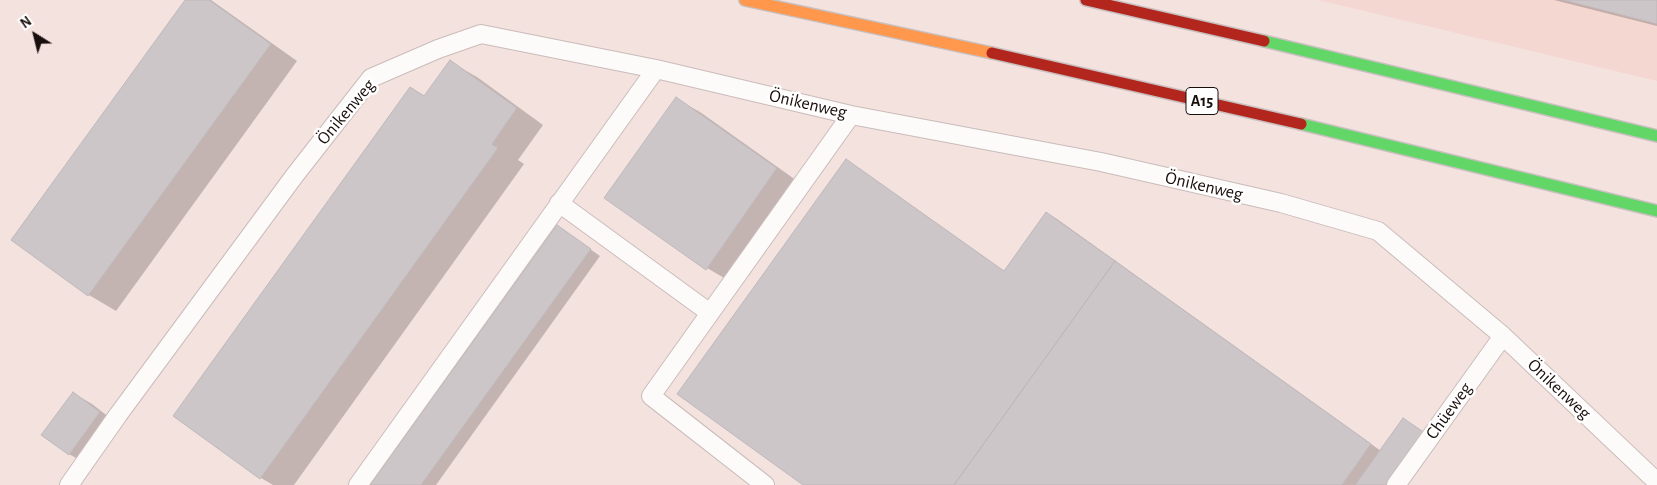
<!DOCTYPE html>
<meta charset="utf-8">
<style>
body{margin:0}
#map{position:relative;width:1657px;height:485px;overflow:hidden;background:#f4e2df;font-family:"Alegreya Sans",sans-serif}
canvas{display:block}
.north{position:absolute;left:10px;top:10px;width:50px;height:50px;-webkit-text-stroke:4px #fff;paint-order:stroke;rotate:324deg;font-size:14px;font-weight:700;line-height:20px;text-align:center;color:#190f0d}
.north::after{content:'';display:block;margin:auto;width:18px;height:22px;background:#190f0d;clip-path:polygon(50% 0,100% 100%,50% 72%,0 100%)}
</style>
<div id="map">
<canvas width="1657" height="485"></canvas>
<div class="north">N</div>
</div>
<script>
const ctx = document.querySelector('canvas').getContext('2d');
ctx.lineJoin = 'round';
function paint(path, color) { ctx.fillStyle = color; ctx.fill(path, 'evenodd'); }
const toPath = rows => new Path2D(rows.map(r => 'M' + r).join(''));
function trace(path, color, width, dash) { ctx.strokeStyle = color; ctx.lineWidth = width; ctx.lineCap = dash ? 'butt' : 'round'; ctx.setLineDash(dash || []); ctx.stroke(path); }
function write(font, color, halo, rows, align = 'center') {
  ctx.font = font + ' "Alegreya Sans",sans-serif'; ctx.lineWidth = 5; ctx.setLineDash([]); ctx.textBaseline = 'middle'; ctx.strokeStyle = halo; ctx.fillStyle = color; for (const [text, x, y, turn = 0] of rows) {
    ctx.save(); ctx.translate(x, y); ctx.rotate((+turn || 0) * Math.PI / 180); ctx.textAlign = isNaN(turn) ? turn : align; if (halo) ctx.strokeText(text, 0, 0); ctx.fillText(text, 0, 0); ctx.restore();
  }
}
paint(toPath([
 [1317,0,1657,0,1657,81,1356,9]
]), '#f5d7d1');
paint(toPath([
 [186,0,211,0,297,61,116,311,89,295,13,240],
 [1554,0,1657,0,1657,26],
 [450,62,477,77,543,125,518,160,524,164,294,485,273,485,261,478,411,88,425,96],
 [676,99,700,112,800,183,731,282,707,268],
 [847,160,1005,272,1047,213,1057,219,1381,451,1402,485,805,485],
 [557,226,600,256,436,485,372,485],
 [73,393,92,404,118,424,88,465,69,454]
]), '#0003');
const building = toPath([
 [185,0,209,0,271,44,88,296,11,240,185,0],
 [1563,0,1657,0,1657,24,1563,0],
 [450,60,517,108,492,144,498,148,260,479,173,416,410,87,424,96,450,60],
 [676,97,777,168,706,270,604,198,676,97],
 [846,159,1004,271,1046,212,1115,261,954,485,803,485,677,394,846,159],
 [557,225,591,249,421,485,370,485,557,225],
 [1115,261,1371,444,1342,485,954,485,1115,261],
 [73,392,100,412,69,455,41,435,73,392],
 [1403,418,1425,433,1387,485,1355,485,1403,418]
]);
paint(building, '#ccc6c9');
trace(building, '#beb8bb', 1);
const lane = toPath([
 [559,203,710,313],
 [69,485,118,415,295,175,371,78,438,49,481,34,656,69,851,115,1101,162,1281,203,1378,231,1503,336,1657,482],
 [358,485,656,69],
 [765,485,651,396,851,115],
 [1396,485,1503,336]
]);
const fast = toPath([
 [1264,41,1657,136],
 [1301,124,1657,211]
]);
const slow = toPath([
 [745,0,992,53]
]);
const jam = toPath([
 [1086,0,1264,41],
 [992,53,1301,124]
]);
trace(lane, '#cabcba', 20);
trace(fast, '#c8c0bf', 14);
trace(slow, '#c8c0bf', 14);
trace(jam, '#c8c0bf', 14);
trace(lane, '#fdfbfa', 18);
trace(fast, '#63d668', 11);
trace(slow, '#ff974d', 11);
trace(jam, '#b3261e', 11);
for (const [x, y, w] of [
 [1202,101,32]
]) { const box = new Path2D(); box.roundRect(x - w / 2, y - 13.5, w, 27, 4); ctx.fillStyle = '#fff'; ctx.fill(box); trace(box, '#190f0d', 1); }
write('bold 16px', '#190f0d', null, [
 ["A15",1202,101]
]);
write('18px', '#190f0d', '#fff', [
 ["Önikenweg",808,104,13],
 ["Önikenweg",346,112,-50],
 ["Önikenweg",1204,186,13],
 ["Önikenweg",1559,389,43],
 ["Chüeweg",1449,411,-54]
]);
</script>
